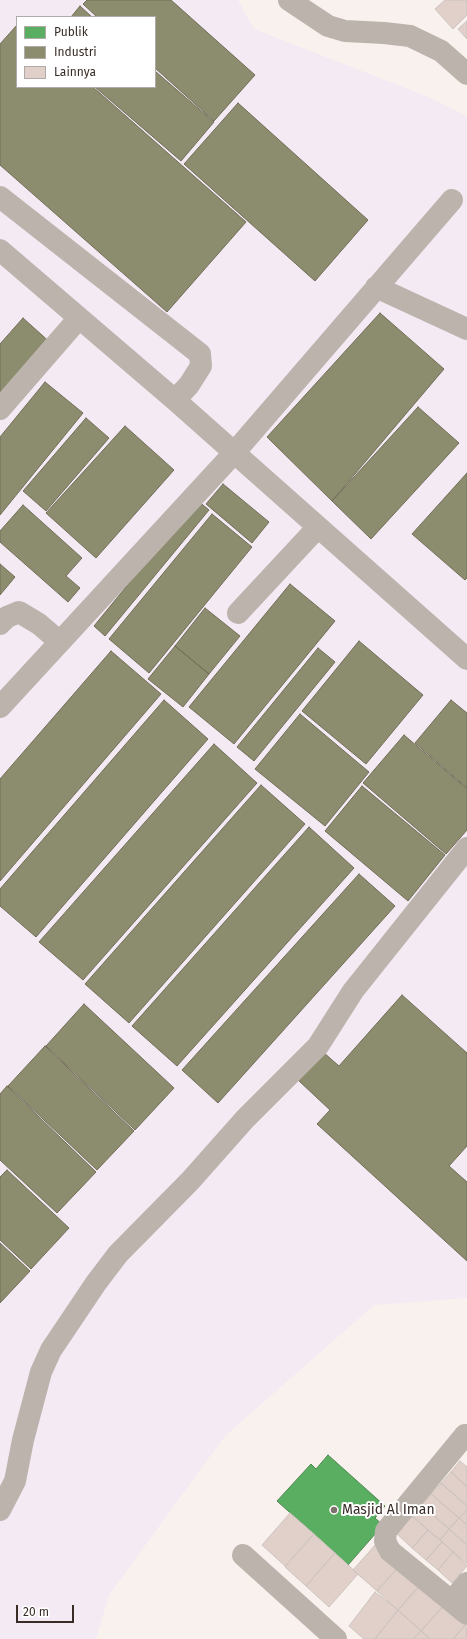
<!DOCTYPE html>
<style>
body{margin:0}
#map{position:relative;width:467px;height:1639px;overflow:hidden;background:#f9f1ee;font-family:"Fira Sans",sans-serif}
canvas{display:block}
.legend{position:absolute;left:16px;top:16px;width:140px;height:72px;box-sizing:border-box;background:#fff;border:1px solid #b0aba9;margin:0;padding:5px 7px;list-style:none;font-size:12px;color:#392c27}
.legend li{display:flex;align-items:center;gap:8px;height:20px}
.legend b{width:20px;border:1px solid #b0aba9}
.scale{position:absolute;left:16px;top:1605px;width:58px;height:18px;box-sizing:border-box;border:2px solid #392c27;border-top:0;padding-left:5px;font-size:12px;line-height:14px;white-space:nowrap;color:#392c27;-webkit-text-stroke:3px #fff;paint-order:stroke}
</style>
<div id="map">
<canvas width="467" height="1639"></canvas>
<ul class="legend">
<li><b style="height:11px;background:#5aae61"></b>Publik</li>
<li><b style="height:11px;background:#8c8c6e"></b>Industri</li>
<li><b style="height:11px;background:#e0d0c9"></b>Lainnya</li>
</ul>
<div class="scale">20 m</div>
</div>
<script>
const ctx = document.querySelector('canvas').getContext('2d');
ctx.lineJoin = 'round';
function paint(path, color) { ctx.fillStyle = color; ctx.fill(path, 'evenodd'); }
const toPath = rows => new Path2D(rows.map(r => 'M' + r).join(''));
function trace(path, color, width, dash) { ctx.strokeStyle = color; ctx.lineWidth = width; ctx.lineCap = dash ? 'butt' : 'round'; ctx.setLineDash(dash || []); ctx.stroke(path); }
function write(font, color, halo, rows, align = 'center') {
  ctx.font = font + ' "Fira Sans",sans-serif'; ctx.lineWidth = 4; ctx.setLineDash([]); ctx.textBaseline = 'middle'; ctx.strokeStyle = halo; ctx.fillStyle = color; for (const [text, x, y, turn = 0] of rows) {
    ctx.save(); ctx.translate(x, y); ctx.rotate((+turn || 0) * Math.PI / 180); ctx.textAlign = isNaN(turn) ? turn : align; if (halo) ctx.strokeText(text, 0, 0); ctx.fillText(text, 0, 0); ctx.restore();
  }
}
paint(toPath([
 [0,0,238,0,254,29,426,96,467,116,467,1298,374,1305,225,1436,109,1595,96,1639,0,1639],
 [17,17,155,17,155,87,17,87]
]), '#f4eaf4');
const public = toPath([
 [328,1455,385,1506,375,1518,383,1525,348,1565,277,1501,311,1464,316,1469,328,1455]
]);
paint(public, '#5aae61');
trace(public, '#508750', 1);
const industry = toPath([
 [87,0,171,0,255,75,214,121,155,68,155,17,97,17,83,4,87,0],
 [80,6,92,17,71,17,80,6],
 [17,25,17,87,93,87,246,222,167,312,0,165,0,44,17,25],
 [155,71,214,122,181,161,95,87,155,87,155,71],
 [238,103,368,220,315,281,184,164,238,103],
 [380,313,444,369,332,501,267,437,380,313],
 [23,318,53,345,0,405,0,344,23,318],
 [45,382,83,413,0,515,0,437,45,382],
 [418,407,459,443,371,539,332,501,418,407],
 [86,418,109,438,46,511,23,491,86,418],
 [125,426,174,470,96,558,46,513,125,426],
 [467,473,467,578,465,580,412,534,467,473],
 [223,484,269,522,252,543,206,504,223,484],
 [197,500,209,510,105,636,94,626,197,500],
 [23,505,82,558,66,576,80,588,68,602,0,542,0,531,23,505],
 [212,514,252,547,149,673,109,639,212,514],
 [0,564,15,577,0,595,0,564],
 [290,584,335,621,234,744,189,707,290,584],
 [205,608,240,636,209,674,175,646,205,608],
 [359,641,423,695,366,764,302,711,359,641],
 [175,646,209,674,183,707,148,679,175,646],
 [318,648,335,662,254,761,237,747,318,648],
 [111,651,161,694,0,881,0,779,111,651],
 [164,700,208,739,36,937,0,906,0,889,164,700],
 [451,700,467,713,467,788,415,743,451,700],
 [300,714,369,772,325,826,255,769,300,714],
 [404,735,467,789,467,830,446,854,363,783,404,735],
 [214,744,257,783,83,980,39,942,214,744],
 [261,785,305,824,129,1023,85,984,261,785],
 [362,786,445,855,408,901,325,831,362,786],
 [309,827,354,868,177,1066,132,1026,309,827],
 [359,874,395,906,218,1103,182,1070,359,874],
 [402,995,467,1053,467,1146,449,1166,467,1182,467,1261,317,1124,330,1110,298,1080,323,1052,339,1066,402,995],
 [84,1004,174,1088,135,1130,46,1046,84,1004],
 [45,1046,134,1131,97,1170,8,1086,45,1046],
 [7,1086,96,1172,57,1213,0,1160,0,1094,7,1086],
 [7,1170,69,1228,31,1269,0,1240,0,1177,7,1170],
 [0,1243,30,1271,0,1303,0,1243]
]);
paint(industry, '#8c8c6e');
trace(industry, '#736f59', 1);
const building = toPath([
 [445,0,467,0,467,15,453,29,435,9,445,0],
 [467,21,467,39,458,29,467,21],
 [460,1461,467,1467,467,1487,451,1472,460,1461],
 [451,1472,467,1487,467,1506,441,1483,451,1472],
 [441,1483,467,1506,467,1510,459,1518,431,1494,441,1483],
 [431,1494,459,1518,449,1529,422,1505,431,1494],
 [422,1505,449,1529,440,1540,412,1516,422,1505],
 [467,1510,467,1525,459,1518,467,1510],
 [290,1513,314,1534,285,1566,262,1545,290,1513],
 [411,1515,428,1530,412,1548,396,1533,411,1515],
 [459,1518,467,1525,467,1545,449,1529,459,1518],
 [449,1529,467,1545,467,1564,440,1540,449,1529],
 [428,1530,442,1542,426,1560,412,1548,428,1530],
 [314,1534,335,1553,306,1586,285,1567,314,1534],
 [442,1542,453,1552,438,1570,426,1560,442,1542],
 [376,1544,400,1565,377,1591,353,1570,376,1544],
 [453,1552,467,1566,452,1583,438,1570,453,1552],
 [335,1553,358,1574,329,1607,306,1586,335,1553],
 [400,1565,421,1584,398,1610,377,1591,400,1565],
 [421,1584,444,1605,421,1631,398,1610,421,1584],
 [375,1592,398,1610,375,1639,364,1639,349,1626,375,1592],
 [444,1605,466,1624,453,1639,430,1639,421,1631,444,1605],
 [398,1610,421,1631,413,1639,375,1639,398,1610],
 [466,1624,467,1639,453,1639,466,1624],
 [421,1631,430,1639,413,1639,421,1631]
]);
paint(building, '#e0d0c9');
trace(building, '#ccc3bf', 1);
trace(toPath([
 [289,0,328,26,345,31,384,33,410,36,441,51,467,74],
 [0,197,200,354,201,366,189,385,175,400],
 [0,250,175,400,467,659],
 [376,287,467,329],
 [0,409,79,318],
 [238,613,318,527],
 [0,624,7,617,19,612,39,624,60,642],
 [0,707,234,453,452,200],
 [465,1435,386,1531,385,1541,390,1551,467,1614],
 [0,1510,15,1481,23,1440,41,1372,51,1350,96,1283,118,1254,190,1181,245,1119,318,1046,353,991,467,848],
 [243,1555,336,1639],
 [452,1601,467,1583]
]), '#bcb3ad', 22);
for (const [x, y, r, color] of [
 [334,1510,4,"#7c716d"]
]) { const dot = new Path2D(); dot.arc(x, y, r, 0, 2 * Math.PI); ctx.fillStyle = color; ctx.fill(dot); trace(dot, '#fff', 1.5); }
write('14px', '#392c27', '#fff', [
 ["Masjid Al Iman",342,1510]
], 'left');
</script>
